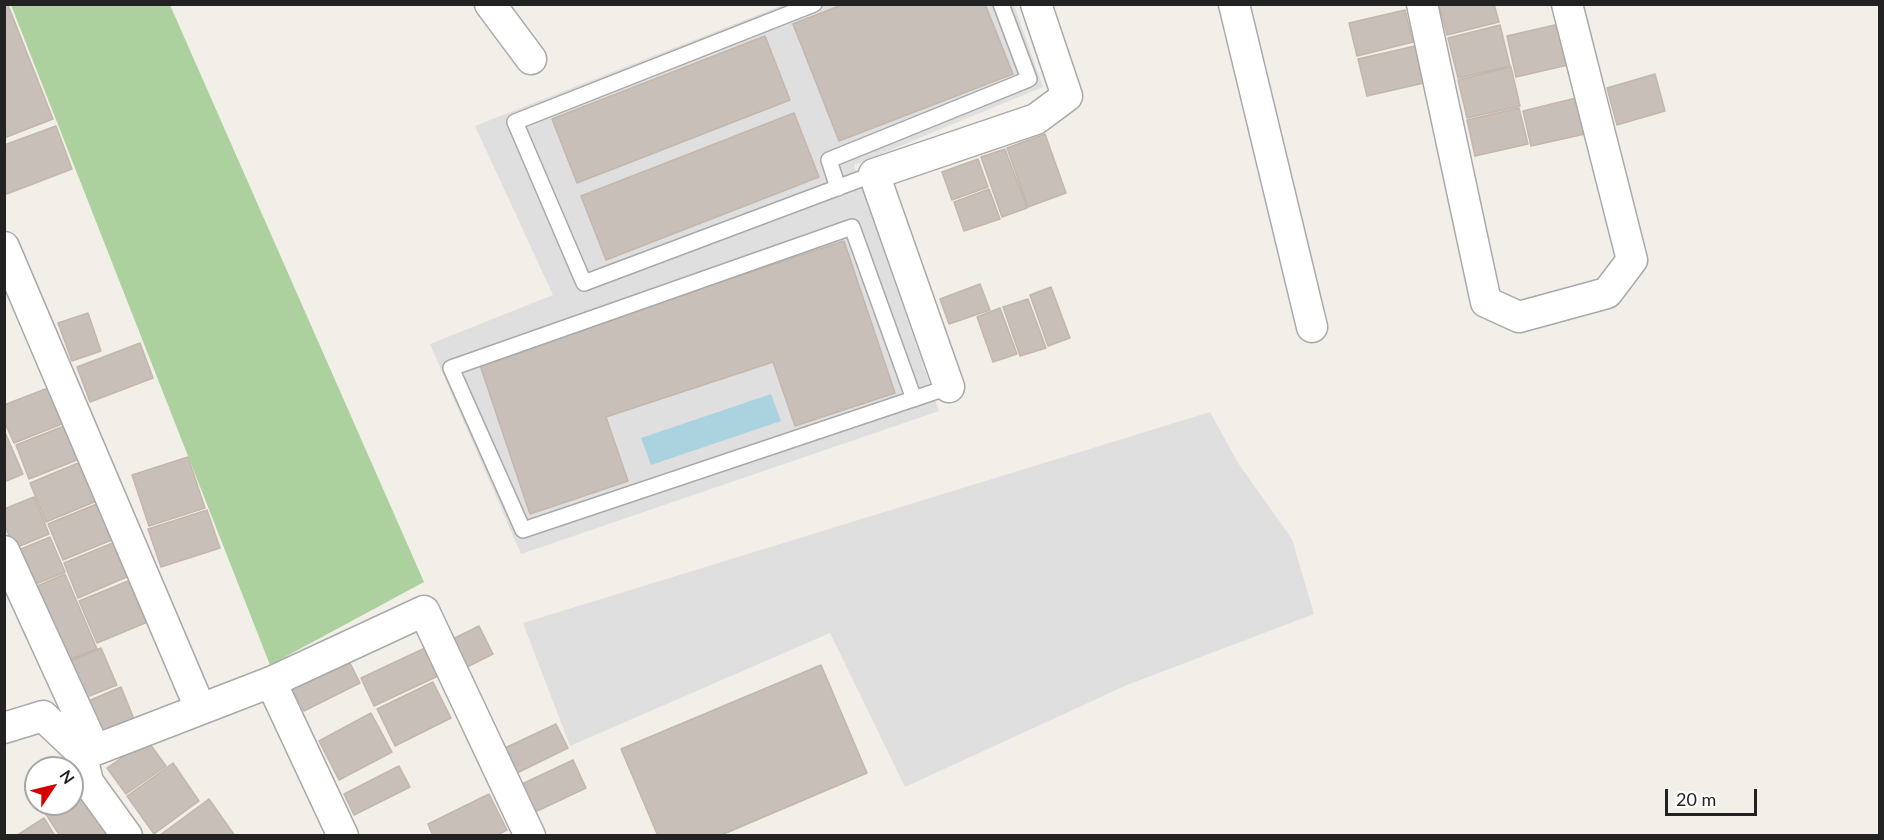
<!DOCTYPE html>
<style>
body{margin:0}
#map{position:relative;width:1884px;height:840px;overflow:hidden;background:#f2efe9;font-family:Lato,sans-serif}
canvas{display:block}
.frame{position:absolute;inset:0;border:6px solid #222;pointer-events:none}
.north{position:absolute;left:24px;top:756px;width:60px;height:60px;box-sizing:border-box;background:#fff;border:2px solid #a7a7a7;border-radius:50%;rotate:55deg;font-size:16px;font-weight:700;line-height:24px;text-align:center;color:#222}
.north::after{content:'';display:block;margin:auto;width:21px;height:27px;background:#d40000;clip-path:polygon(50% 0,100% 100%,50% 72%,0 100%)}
.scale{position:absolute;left:1665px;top:789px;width:92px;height:27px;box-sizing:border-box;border:3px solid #222;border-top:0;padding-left:8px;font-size:18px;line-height:21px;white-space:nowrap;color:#222;-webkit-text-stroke:4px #fff;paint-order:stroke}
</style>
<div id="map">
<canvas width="1884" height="840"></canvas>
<div class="frame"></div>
<div class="north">N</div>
<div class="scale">20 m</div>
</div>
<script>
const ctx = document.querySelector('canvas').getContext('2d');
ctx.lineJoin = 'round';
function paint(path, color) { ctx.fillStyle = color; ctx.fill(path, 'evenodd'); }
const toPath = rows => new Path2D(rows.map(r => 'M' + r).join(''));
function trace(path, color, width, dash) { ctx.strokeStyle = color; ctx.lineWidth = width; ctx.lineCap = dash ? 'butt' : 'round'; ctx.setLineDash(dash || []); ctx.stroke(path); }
paint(toPath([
 [783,5,1014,5,1043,87,854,165,939,411,521,554,430,344,553,295,475,126],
 [1210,412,1238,463,1292,539,1314,614,1127,685,905,787,830,633,570,746,523,623]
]), '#e0dfdf');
paint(toPath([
 [11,5,170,5,424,582,270,665]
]), '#add19e');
paint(toPath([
 [771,394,781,421,651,465,641,438]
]), '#aad3df');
const building = toPath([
 [844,4,985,4,1013,74,839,141,793,24,844,4],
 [1439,4,1494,4,1499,22,1447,35,1439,4],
 [8,5,53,119,4,138,4,6,8,5],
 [1405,10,1413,42,1357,56,1349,23,1405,10],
 [1559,24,1568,65,1516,77,1507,36,1559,24],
 [1500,25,1510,66,1458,78,1448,38,1500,25],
 [765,36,790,100,577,183,552,119,765,36],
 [1415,46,1424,83,1367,96,1358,59,1415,46],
 [1511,67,1520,106,1467,118,1458,80,1511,67],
 [1655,74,1665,111,1617,125,1607,88,1655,74],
 [1576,98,1585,134,1531,146,1523,111,1576,98],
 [1519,108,1528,144,1475,156,1467,120,1519,108],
 [794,113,819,177,606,260,581,196,794,113],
 [56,126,72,169,4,195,4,145,56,126],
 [1045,134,1066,193,1028,207,1007,148,1045,134],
 [1005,149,1027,208,1002,217,981,157,1005,149],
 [978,159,988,187,952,200,942,172,978,159],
 [989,189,1000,219,964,231,954,202,989,189],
 [844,241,895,393,795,426,773,362,606,417,628,481,530,514,479,362,844,241],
 [980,284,990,310,949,324,940,299,980,284],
 [1051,287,1070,338,1048,346,1030,295,1051,287],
 [1028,299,1046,348,1020,356,1003,307,1028,299],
 [1000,308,1017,354,993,362,977,317,1000,308],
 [88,313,101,351,72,361,58,323,88,313],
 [140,343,153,378,90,402,77,367,140,343],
 [48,388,62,424,14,443,4,421,4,405,48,388],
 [64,426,77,460,29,479,16,445,64,426],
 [4,430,23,474,4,482,4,430],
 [188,457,205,508,149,526,132,475,188,457],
 [83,461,99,500,46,522,30,483,83,461],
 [34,497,49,534,15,548,4,525,4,509,34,497],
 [99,503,114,539,63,560,48,524,99,503],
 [207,510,220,548,161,567,148,529,207,510],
 [50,537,65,572,31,586,16,551,50,537],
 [115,542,129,576,78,598,64,563,115,542],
 [65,574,97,649,66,661,35,587,65,574],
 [133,579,150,621,97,643,79,601,133,579],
 [479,626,493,654,467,667,453,639,479,626],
 [101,648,117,685,82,699,66,663,101,648],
 [425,648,438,676,374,706,361,678,425,648],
 [346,655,360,683,304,711,289,683,346,655],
 [821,665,867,773,719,836,658,836,621,749,821,665],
 [433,682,451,718,395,746,377,709,433,682],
 [121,687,136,724,101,739,86,702,121,687],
 [371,713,392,752,339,780,319,741,371,713],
 [556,724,568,748,517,773,505,748,556,724],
 [147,740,166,766,126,794,107,768,147,740],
 [573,760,586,788,535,812,522,784,573,760],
 [173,763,199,801,154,834,127,796,173,763],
 [399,766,410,787,354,815,344,794,399,766],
 [75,782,109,836,60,836,40,805,72,804,72,784,75,782],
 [489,794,507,830,496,836,433,836,428,824,489,794],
 [209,799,235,836,160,836,160,835,209,799],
 [44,818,55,836,16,836,44,818]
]);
paint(building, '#c7bfb8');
trace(building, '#c4b6ab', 1.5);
const service = toPath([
 [814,4,515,122,584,283,874,174],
 [838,188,829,160,1029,79,1001,4],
 [914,399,852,227,451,368,523,530,949,387]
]);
const minor = toPath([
 [490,4,531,59],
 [1234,4,1312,327],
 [1422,4,1486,302,1519,317,1607,293,1632,260,1567,4],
 [4,247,200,708],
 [949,387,874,174,1036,119,1067,96,1036,4],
 [4,551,95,750],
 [271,682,343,836],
 [4,728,43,716,81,752,88,782,127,836],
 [81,752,95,750,271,682,424,611,530,836]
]);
trace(service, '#a9a9a9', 18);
trace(minor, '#a9a9a9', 33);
trace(service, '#fff', 15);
trace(minor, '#fff', 30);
</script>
